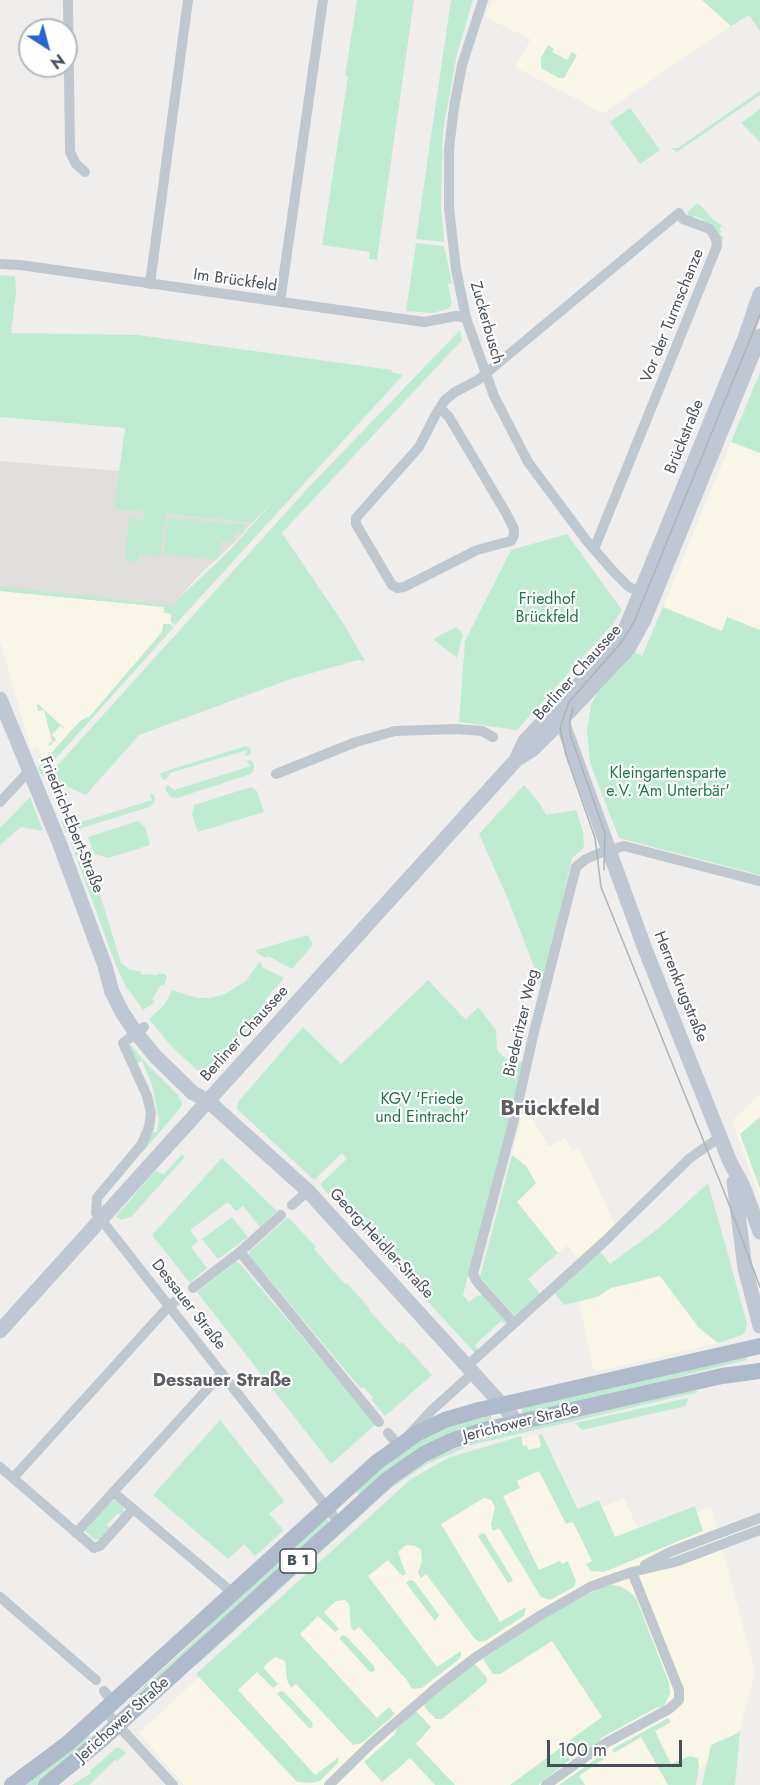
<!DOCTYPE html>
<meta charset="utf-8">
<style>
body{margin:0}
#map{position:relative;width:760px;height:1785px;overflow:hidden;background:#f0eeed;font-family:Jost,sans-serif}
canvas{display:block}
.north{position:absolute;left:18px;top:18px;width:60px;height:60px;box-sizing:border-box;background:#fff;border:2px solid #b5b9bd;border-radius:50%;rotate:144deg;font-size:16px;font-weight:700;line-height:24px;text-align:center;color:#474f59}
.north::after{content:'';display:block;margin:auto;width:21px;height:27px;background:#2764d0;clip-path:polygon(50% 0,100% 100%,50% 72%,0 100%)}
.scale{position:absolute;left:547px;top:1740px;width:135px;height:27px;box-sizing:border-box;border:3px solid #474f59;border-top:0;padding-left:8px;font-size:18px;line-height:21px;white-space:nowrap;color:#474f59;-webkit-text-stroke:4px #fff;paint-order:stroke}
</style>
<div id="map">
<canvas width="760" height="1785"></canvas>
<div class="north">N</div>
<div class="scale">100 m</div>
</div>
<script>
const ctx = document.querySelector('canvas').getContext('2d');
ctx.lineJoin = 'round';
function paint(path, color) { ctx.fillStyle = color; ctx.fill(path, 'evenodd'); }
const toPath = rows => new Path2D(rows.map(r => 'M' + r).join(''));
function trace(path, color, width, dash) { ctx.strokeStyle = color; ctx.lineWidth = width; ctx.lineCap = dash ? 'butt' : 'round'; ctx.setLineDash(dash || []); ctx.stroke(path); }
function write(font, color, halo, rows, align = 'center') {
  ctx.font = font + ' Jost,sans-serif'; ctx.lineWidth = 4.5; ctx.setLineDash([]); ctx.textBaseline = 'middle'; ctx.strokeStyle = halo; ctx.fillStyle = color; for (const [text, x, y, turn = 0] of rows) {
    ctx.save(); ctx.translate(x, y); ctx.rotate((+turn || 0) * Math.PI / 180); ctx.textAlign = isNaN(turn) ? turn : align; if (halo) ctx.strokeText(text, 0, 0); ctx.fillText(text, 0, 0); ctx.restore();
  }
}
paint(toPath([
 [493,0,702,0,731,26,603,113,515,67,531,39,485,17],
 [760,372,760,756,651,636],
 [0,591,165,607,171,614,170,624,163,624,162,632,90,716,80,721,45,759,40,755,38,747,31,749,0,641],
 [760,1095,760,1198,732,1121],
 [525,1104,548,1147,565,1138,572,1151,579,1148,615,1225,579,1259,567,1245,558,1253,517,1201,526,1166,512,1155],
 [660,1276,699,1328,718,1343,594,1372,579,1302,597,1297,611,1288],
 [542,1434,579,1509,599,1500,603,1507,624,1498,637,1528,695,1506,697,1512,711,1507,755,1671,740,1729,684,1785,184,1785,139,1733,389,1500,499,1445]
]), '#faf6e7');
paint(toPath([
 [0,461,119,471,115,509,252,523,233,544,203,571,177,600,175,608,0,591]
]), '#e1dfde');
paint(toPath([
 [357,0,414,0,377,260,369,259,370,252,322,245,348,77,345,76],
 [451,0,473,0,457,54,443,130,441,204,444,242,416,239],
 [702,0,760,0,760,31,749,15,731,26],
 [548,45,554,49,552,52,567,60,572,52,577,55,564,78,559,78,541,68,541,58],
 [760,91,760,95,677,152,671,148,678,148],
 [630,108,660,150,640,164,610,122],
 [760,109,760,142,741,123],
 [698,203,713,219,724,227,721,226,719,229,721,231,720,235,724,237,721,245,702,222,703,219,695,216,693,219,688,216,687,212],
 [416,243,444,246,452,283,448,284,452,304,448,309,432,313,406,311],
 [0,275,15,276,16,293,11,333,138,335,392,370,391,372,403,375,175,625,171,622,171,614,164,613,164,607,0,591,0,586,175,606,177,600,228,552,279,495,252,523,166,514,160,556,139,554,138,562,125,561,129,518,143,520,144,512,114,509,125,428,0,417],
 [460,330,462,340,282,533,345,626,365,661,358,660,291,679,139,735,86,795,47,777,308,488],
 [760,372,760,453,731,442],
 [168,518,245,525,244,533,235,532,234,542,221,541,219,557,216,560,163,554],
 [567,534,622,610,612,625,517,730,459,722,465,641,511,550],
 [663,607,722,631,727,617,760,630,760,875,619,838,590,763,587,731,591,704,598,692,635,652,642,656],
 [163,624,170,624,174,627,41,775,38,768,80,721,90,716,162,632],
 [456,627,463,634,457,658,433,639],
 [37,703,65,729,60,726,52,735,56,739,50,746,48,744,52,742,44,710,38,711],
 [246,746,250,748,251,752,249,755,245,756,247,750,170,773,166,780,162,779,160,774,163,772],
 [251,760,254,765,254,770,251,774,177,798,170,797,165,789,168,785,174,790,251,766,246,761],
 [524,785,540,804,546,815,576,810,583,831,584,848,572,858,542,988,508,899,479,834],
 [251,787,257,791,264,812,198,832,192,815,194,805],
 [150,794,153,794,155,798,154,803,149,807,66,833,61,821,66,820,68,826,152,800],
 [30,797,43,831,21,827,0,845,0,828],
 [138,821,145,827,150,845,108,858,94,854,88,837],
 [80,840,84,842,121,963,130,970,140,971,141,974,158,975,159,973,165,974,167,977,164,986,161,985,152,999,155,1002,143,1010,125,985,115,963,71,843],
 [308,935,313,945,292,969,268,956,266,958,257,953,256,950],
 [259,962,262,964,262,967,284,978,265,1000,267,1004,253,1020,254,1024,213,1070,205,1074,200,1073,172,1047,149,1019,165,1004,172,990,197,998,211,998,225,994,246,981],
 [428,980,466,1020,478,1007,496,1030,497,1050,505,1058,525,1063,463,1295,469,1302,477,1296,486,1294,510,1320,507,1326,501,1321,475,1345,479,1351,475,1353,321,1186,321,1183,347,1159,342,1153,314,1180,237,1109,238,1102,303,1027,341,1064],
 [129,1043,145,1062,178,1095,182,1103,181,1107,142,1153,140,1150,149,1132,157,1132,159,1120,152,1085,142,1061,135,1064,128,1048],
 [760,1117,760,1189,740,1134],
 [182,1154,185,1157,131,1217,121,1220,116,1216,155,1171,164,1174],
 [512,1155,526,1166,536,1183,517,1202,558,1253,528,1279,540,1294,515,1316,480,1277],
 [222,1158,277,1211,260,1227,243,1206,236,1211,228,1202,190,1230,198,1241,191,1247,207,1268,190,1283,152,1235],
 [708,1183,747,1323,745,1332,742,1335,718,1343,699,1328,660,1276,611,1288,597,1297,564,1305,552,1289,599,1250,610,1264,659,1228],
 [232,1217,248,1237,218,1259,202,1239],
 [288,1217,316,1247,314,1249,345,1284,347,1283,370,1309,369,1310,400,1344,402,1342,432,1375,385,1416,371,1399,373,1397,363,1387,361,1389,249,1255,250,1251],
 [236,1262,240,1264,376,1424,331,1464,197,1292],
 [747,1355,747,1360,689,1374,648,1387,522,1413,522,1408],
 [695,1390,699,1392,471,1445,427,1464,389,1490,196,1666,196,1662,386,1490,433,1458,469,1443,513,1431],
 [688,1398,686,1406,582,1430,575,1423],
 [490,1414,493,1423,359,1495,357,1493,356,1489,384,1463,435,1432],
 [220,1420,284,1501,269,1514,284,1530,255,1556,244,1544,228,1559,153,1495],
 [542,1434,578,1509,599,1500,615,1537,695,1506,703,1531,604,1572,591,1571,586,1564,592,1561,573,1522,566,1524,539,1471,517,1481,520,1488,503,1496,539,1570,560,1561,562,1564,568,1561,576,1581,574,1587,550,1600,541,1597,499,1528,493,1531,491,1525,495,1507,491,1500,484,1498,441,1524,500,1622,526,1607,524,1616,485,1641,480,1642,475,1639,426,1574,421,1578,418,1573,422,1561,421,1550,415,1546,406,1545,398,1552,406,1574,402,1576,388,1560,368,1576,437,1667,461,1651,461,1656,458,1660,422,1688,412,1689,406,1679,359,1627,354,1631,351,1627,349,1604,345,1600,336,1601,324,1612,339,1629,335,1632,318,1616,300,1634,377,1718,389,1707,395,1714,362,1743,353,1745,296,1684,291,1688,287,1680,285,1661,275,1657,263,1667,278,1684,273,1688,257,1672,238,1690,315,1775,339,1757,338,1763,320,1781,312,1783,297,1782,196,1674,411,1479,448,1458,521,1436,523,1446,527,1445,528,1450,541,1447,539,1437,537,1435],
 [111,1501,115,1501,123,1508,124,1512,121,1516,118,1513,107,1525,110,1528,100,1539,95,1540,85,1531],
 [326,1518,330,1522,135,1703,131,1698,206,1630,222,1610],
 [482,1533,485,1534,513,1580,511,1582,508,1583,478,1536],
 [410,1580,414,1581,439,1615,435,1621,406,1583],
 [611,1585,620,1586,630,1592,636,1598,669,1683,670,1693,664,1707,656,1708,601,1738,599,1742,578,1756,569,1745,570,1740,602,1717,552,1641,500,1674,493,1674,483,1659,552,1613,602,1587],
 [343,1635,346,1636,374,1666,375,1670,371,1673,339,1638],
 [475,1664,487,1678,486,1683,442,1719,436,1719,425,1708,424,1704,441,1689],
 [281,1691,284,1692,312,1722,313,1726,310,1729,277,1694],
 [416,1711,431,1727,416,1744,455,1785,435,1785,410,1758,382,1782,364,1762,394,1735,398,1727],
 [668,1718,671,1722,655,1731,671,1764,690,1756,698,1758,699,1766,696,1785,668,1785,641,1737,614,1753,612,1749],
 [740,1732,735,1785,702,1785,711,1745],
 [87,1733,94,1740,49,1777,38,1785,22,1785],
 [117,1747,120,1748,126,1753,117,1761,115,1760,89,1785,72,1785,91,1773,90,1771],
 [559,1749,563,1749,570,1760,538,1785,510,1785],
 [603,1754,605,1758,579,1776,585,1785,559,1785]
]), '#bfebd3');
trace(toPath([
 [68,0,70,152,76,164,85,172],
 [483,0,462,65,454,107,449,149,449,208,456,269,466,318,494,396,528,462,586,540,612,570,629,587,645,594],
 [0,264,20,265,424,322,456,316,466,318],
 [150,284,188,0],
 [280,302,323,0],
 [440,408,449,417,506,513,514,529,514,535,511,541,477,550,404,587,397,588,392,585,363,536,356,524,356,518,419,447,436,414,440,408,445,400,455,392,478,380,679,213,683,219,710,229,716,239,717,246,594,549],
 [276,774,356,742,395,731,456,729,482,731,493,737],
 [0,802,30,770],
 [144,1027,123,1043,147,1096,151,1113,149,1127,142,1144,97,1198,96,1213,339,1523],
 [292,1205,308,1191],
 [240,1252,379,1422],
 [193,1288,240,1252,281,1215],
 [514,1323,477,1282,473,1274,517,1108,533,1036,576,867,586,859,600,853,624,846,759,881],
 [467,1366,604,1242,690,1158,720,1137],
 [388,1433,399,1446,432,1410,473,1373],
 [0,1467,94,1548,100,1546,133,1509],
 [13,1478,169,1306,181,1297],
 [113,1492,233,1593],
 [76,1533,222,1373],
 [645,1565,670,1552,760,1518],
 [0,1597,96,1680],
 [104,1691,113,1702],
 [104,1710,173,1785],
 [329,1785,372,1743,437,1687,476,1657,541,1615,590,1587,606,1581,632,1572,675,1562,760,1530],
 [546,1785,604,1744,669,1709,679,1700,679,1690,632,1572]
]), '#bfc7cf', 10);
trace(toPath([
 [0,699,59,842,105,966,112,992,122,1012,136,1033,156,1057,193,1093,208,1101,308,1191,485,1386,512,1416,515,1423],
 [555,711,563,724,645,949,730,1162,743,1186,760,1232],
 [516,760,525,741,609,653,624,632,745,338,760,294],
 [734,1182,745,1268,760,1326],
 [0,1331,516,760,533,749,555,727,628,649,644,620,760,336]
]), '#bfc7d3', 15);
trace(toPath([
 [12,1785,67,1744,377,1462,418,1433,445,1420,479,1410,760,1346],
 [46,1785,100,1741,388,1479,424,1454,451,1441,484,1430,722,1376,760,1371]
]), '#afbbca', 16);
trace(toPath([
 [760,315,634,622,620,644,569,702,560,728,566,755,595,838,601,887,727,1199,760,1287],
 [573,708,570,719,570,734,605,833,604,870]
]), '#b0b2b7', 1.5);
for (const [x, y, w] of [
 [298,1561,36]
]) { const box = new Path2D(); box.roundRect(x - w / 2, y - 12, w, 24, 4.5); ctx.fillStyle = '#fff'; ctx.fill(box); trace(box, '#474f59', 1.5); }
write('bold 15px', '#474f59', null, [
 ["B 1",298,1561]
]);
write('16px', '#474f59', '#fff', [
 ["Im Brückfeld",235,281,8],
 ["Vor der Turmschanze",673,316,-68],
 ["Zuckerbusch",486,323,74],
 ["Brückstraße",685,437,-68],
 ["Berliner Chaussee",578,673,-48],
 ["Friedrich-Ebert-Straße",71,825,68],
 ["Herrenkrugstraße",680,987,68],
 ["Biederitzer Weg",522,1023,-77],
 ["Berliner Chaussee",245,1034,-48],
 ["Georg-Heidler-Straße",381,1244,47],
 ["Dessauer Straße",188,1305,52],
 ["Jerichower Straße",521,1423,-14],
 ["Jerichower Straße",123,1720,-42]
]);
write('16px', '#1e7550', '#fff', [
 ["Friedhof",547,600],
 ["Brückfeld",547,618],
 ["Kleingartensparte",668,774],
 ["e.V. 'Am Unterbär'",668,792],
 ["KGV 'Friede",422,1100],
 ["und Eintracht'",422,1118]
]);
write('bold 18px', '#5b5d62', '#fff', [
 ["Dessauer Straße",222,1382]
]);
write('bold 22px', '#5b5d62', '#fff', [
 ["Brückfeld",550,1110]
]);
</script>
